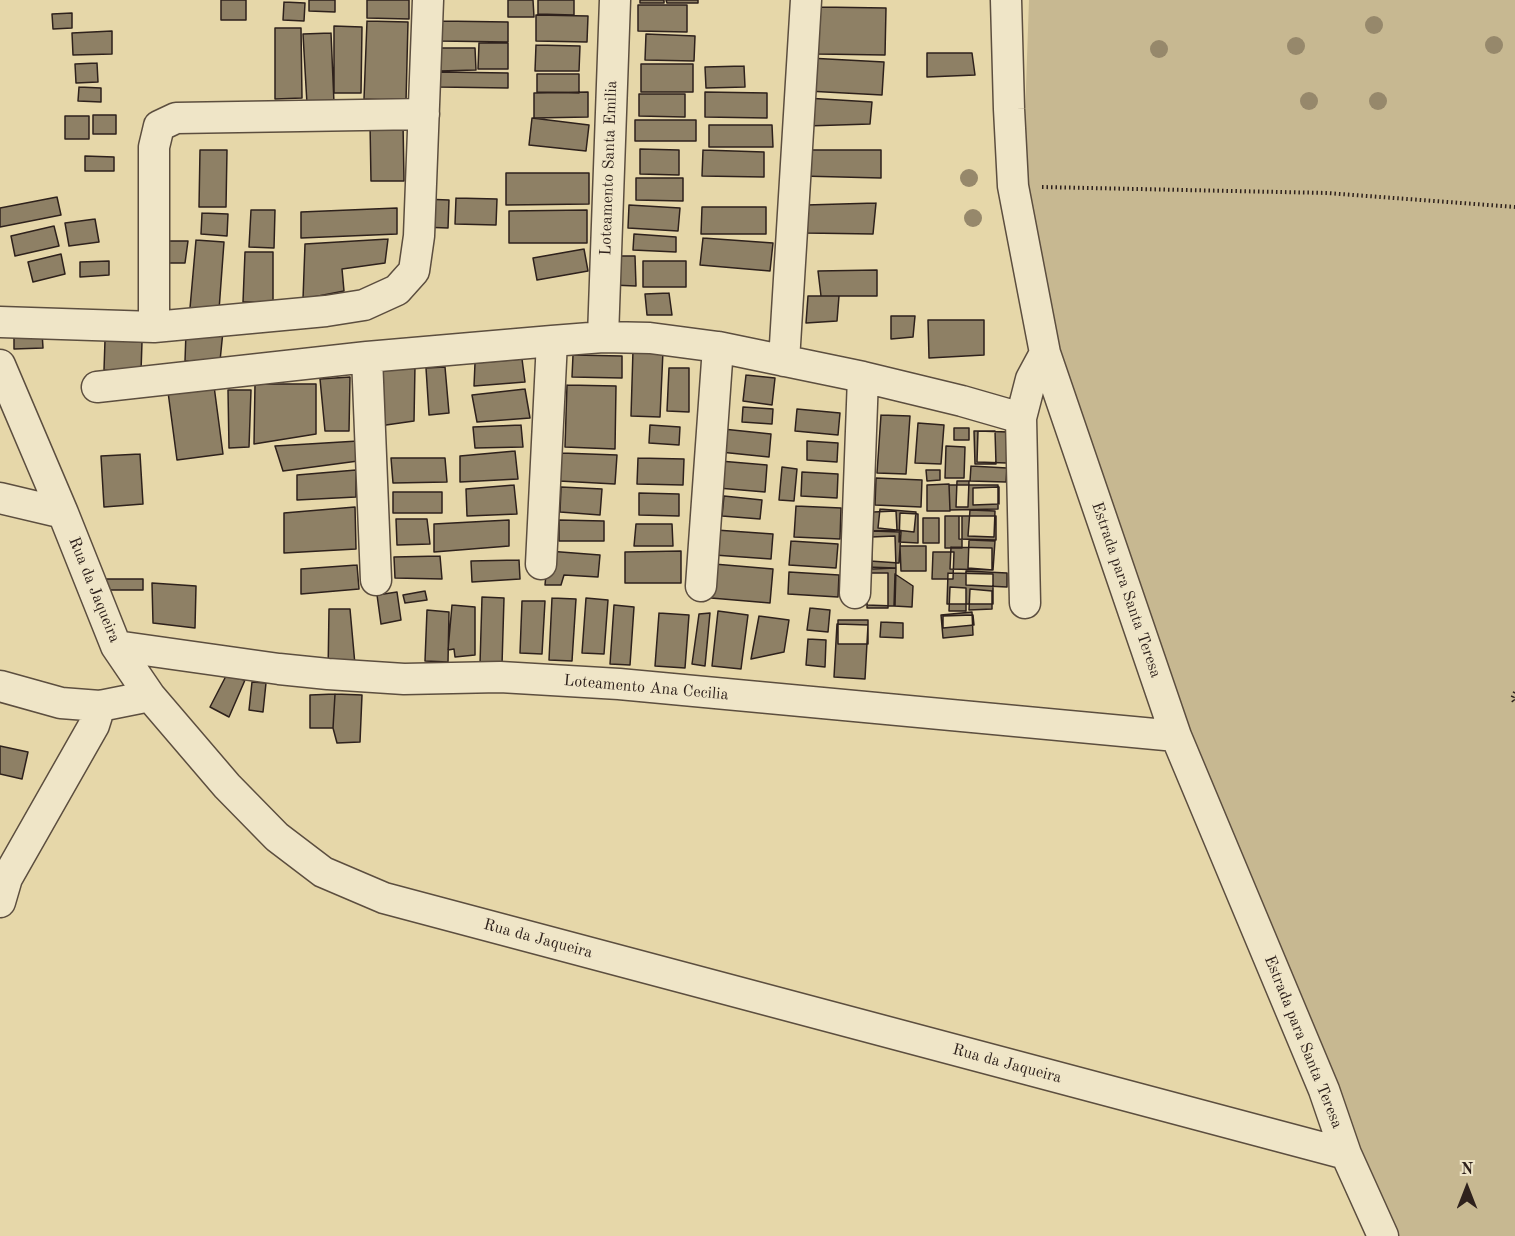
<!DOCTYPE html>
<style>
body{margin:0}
#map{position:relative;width:1515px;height:1236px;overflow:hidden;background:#e6d7a9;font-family:"Old Standard TT",serif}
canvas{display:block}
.north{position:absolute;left:1437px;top:1158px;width:60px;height:60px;-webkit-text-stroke:4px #efe5c7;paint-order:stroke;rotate:0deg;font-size:16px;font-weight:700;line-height:24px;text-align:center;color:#2e211c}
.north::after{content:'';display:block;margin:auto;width:21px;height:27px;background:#2e211c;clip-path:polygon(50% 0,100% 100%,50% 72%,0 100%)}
</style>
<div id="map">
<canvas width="1515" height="1236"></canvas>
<div class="north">N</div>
</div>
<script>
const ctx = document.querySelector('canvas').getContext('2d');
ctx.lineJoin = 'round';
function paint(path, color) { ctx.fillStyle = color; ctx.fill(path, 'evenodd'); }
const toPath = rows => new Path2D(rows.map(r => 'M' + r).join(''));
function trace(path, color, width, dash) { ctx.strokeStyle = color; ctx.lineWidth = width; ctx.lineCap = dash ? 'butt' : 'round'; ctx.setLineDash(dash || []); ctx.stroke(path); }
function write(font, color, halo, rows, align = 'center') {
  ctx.font = font + ' "Old Standard TT",serif'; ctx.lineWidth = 4.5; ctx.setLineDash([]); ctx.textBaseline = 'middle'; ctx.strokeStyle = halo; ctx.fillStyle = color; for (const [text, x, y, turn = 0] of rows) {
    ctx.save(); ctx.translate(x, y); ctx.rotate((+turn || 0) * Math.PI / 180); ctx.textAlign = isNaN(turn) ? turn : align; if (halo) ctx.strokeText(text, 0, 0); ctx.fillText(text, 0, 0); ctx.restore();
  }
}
paint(toPath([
 [1029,0,1515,0,1515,1236,1383,1236,1176,736,1016,206,1027,176,1025,116]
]), '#c7b891');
const building = toPath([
 [221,0,246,0,246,20,221,20,221,0],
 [309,0,335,0,335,12,309,11,309,0],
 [367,0,409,0,409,19,367,18,367,0],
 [508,0,533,0,534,17,508,17,508,0],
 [538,0,574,0,574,15,538,14,538,0],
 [640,0,664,0,664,3,640,3,640,0],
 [666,0,698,0,698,3,667,3,666,0],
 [284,2,305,3,304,21,283,20,284,2],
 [638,5,687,5,687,32,638,31,638,5],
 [819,7,886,8,885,55,818,54,819,7],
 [72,13,72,28,53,29,52,14,72,13],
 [536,15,588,16,587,42,536,41,536,15],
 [367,21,408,22,406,101,364,99,367,21],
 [440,21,508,22,508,42,439,41,440,21],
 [334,26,362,27,361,93,334,93,334,26],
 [275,28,301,28,302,98,275,99,275,28],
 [112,31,112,54,73,55,72,33,112,31],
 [331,33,334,103,307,104,303,34,331,33],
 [646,34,695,36,694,61,645,60,646,34],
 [479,43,508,43,508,69,478,69,479,43],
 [536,45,580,46,579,71,535,71,536,45],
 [438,48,475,48,476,70,439,71,438,48],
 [927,53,972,53,975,75,927,77,927,53],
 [809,58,884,62,882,95,807,91,809,58],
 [97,63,98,82,76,83,75,64,97,63],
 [641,64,693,64,693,92,641,92,641,64],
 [744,66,745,87,706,88,705,67,744,66],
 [439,72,508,73,508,88,439,87,439,72],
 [537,74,579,74,579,93,537,92,537,74],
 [79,87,101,88,101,102,78,101,79,87],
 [588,92,588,117,534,118,534,93,588,92],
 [705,92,767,93,767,118,705,117,705,92],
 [639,94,685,94,685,117,639,116,639,94],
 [806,98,872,102,870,124,806,126,806,98],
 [93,115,116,115,116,134,93,134,93,115],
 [65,116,89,116,89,139,65,139,65,116],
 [532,118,589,125,586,151,529,145,532,118],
 [635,120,696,120,696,141,635,141,635,120],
 [370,123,403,123,404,181,371,181,370,123],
 [709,125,772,125,773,147,709,147,709,125],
 [640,149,679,150,679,175,640,174,640,149],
 [200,150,227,150,226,207,199,207,200,150],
 [703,150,764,152,764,177,702,176,703,150],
 [801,150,881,150,881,178,801,176,801,150],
 [85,156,114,157,114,171,85,171,85,156],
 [506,173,589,173,589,204,506,205,506,173],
 [636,178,683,178,683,201,636,200,636,178],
 [57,197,61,215,0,227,0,208,57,197],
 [456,198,497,199,496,225,455,224,456,198],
 [423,199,449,200,448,228,421,227,423,199],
 [876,203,873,234,806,233,806,205,876,203],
 [629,205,680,208,678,231,628,228,629,205],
 [702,207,766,207,766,234,701,234,702,207],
 [397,208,397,234,301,238,301,212,397,208],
 [251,210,275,210,274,248,249,247,251,210],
 [587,210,587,243,509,243,509,211,587,210],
 [202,213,228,214,227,236,201,234,202,213],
 [95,219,99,242,69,246,65,223,95,219],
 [54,226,59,246,15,256,11,236,54,226],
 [634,234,676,237,676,252,633,250,634,234],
 [703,238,773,243,770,271,700,265,703,238],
 [388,239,385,263,342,269,344,291,303,299,305,244,388,239],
 [196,240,224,242,219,310,190,308,196,240],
 [162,241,188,241,185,263,162,263,162,241],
 [584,249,588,271,537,280,533,258,584,249],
 [245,252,273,252,273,302,243,302,245,252],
 [61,254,65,274,33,282,28,262,61,254],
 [613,256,635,256,636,286,612,285,613,256],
 [109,261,109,275,80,277,80,262,109,261],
 [643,261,686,261,686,287,643,287,643,261],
 [877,270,877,296,821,296,818,271,877,270],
 [669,293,672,315,647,315,645,294,669,293],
 [808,296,839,296,837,321,806,323,808,296],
 [891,316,915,316,913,337,891,339,891,316],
 [928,320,984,320,984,355,929,358,928,320],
 [223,331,220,361,185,361,186,332,223,331],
 [42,332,43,348,14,349,14,333,42,332],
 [105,340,142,342,141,372,104,370,105,340],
 [633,350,663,351,660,417,631,416,633,350],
 [573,355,622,356,622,378,572,377,573,355],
 [522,359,525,382,474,386,475,363,522,359],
 [415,365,414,421,379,426,380,367,415,365],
 [445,367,449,413,429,415,426,368,445,367],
 [669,368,689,368,689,412,667,411,669,368],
 [746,375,775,378,772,405,743,401,746,375],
 [350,377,349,431,325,431,320,379,350,377],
 [255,384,316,384,316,434,254,444,255,384],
 [567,385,616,386,615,449,565,447,567,385],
 [214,386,223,454,177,460,168,392,214,386],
 [525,389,530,418,477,422,472,395,525,389],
 [228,390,251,390,249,447,229,448,228,390],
 [743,407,773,409,772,424,742,422,743,407],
 [797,409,840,413,838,435,795,431,797,409],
 [881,415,910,416,906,474,877,473,881,415],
 [918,423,944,425,941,464,915,463,918,423],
 [521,425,523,447,475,448,473,427,521,425],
 [650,425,680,427,679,445,649,443,650,425],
 [954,428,969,428,969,440,954,440,954,428],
 [723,429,771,434,769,457,720,452,723,429],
 [974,431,995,431,996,464,975,464,974,431],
 [978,431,1008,432,1007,463,977,462,978,431],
 [358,441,358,461,283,471,275,446,358,441],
 [807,441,838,443,837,462,807,460,807,441],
 [946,446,965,447,964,478,945,478,946,446],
 [515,451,518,479,460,482,460,456,515,451],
 [561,453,617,455,615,484,559,481,561,453],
 [140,454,143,504,104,507,101,456,140,454],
 [391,458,445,458,447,482,393,483,391,458],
 [638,458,684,459,683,485,637,484,638,458],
 [720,461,767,465,765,492,718,488,720,461],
 [971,466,1007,468,1006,482,970,481,971,466],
 [782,467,797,469,794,501,779,500,782,467],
 [356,470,356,497,297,500,297,475,356,470],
 [926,470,940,470,940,480,927,481,926,470],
 [802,472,838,474,837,498,801,496,802,472],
 [876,478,922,480,921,507,875,505,876,478],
 [957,481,969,481,968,507,956,507,957,481],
 [949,484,950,511,927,511,927,485,949,484],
 [514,485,517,514,467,516,466,489,514,485],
 [949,485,998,485,998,509,950,510,949,485],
 [561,487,602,489,600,515,560,512,561,487],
 [999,487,999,504,973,505,973,488,999,487],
 [393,492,442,492,442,513,393,513,393,492],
 [639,493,679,494,679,516,639,515,639,493],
 [724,496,762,500,760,519,722,516,724,496],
 [796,506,841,508,840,539,794,537,796,506],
 [355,507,356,549,284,553,284,513,355,507],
 [880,509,916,512,914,532,878,528,880,509],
 [970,510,995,511,994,537,968,536,970,510],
 [896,511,897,530,873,531,873,512,896,511],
 [900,513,918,514,918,543,899,542,900,513],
 [945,516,962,516,962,548,945,548,945,516],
 [959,516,996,516,996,540,959,539,959,516],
 [923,518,939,518,939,543,923,543,923,518],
 [396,519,427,519,430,544,397,545,396,519],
 [509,520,509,546,434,552,434,524,509,520],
 [559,520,604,521,604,541,559,541,559,520],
 [636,524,672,524,673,546,634,546,636,524],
 [716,530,773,534,771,559,714,555,716,530],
 [871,531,901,532,899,563,870,561,871,531],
 [895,536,896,568,872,569,871,537,895,536],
 [969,540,995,541,993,570,968,568,969,540],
 [791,541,838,544,836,568,789,565,791,541],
 [900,546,926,546,926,571,901,571,900,546],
 [951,547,992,548,992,570,950,569,951,547],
 [548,551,600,555,598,577,564,575,561,585,545,585,548,551],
 [681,551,681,583,625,583,625,552,681,551],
 [933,552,954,552,953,579,932,579,933,552],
 [440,556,442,579,395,578,394,557,440,556],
 [519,560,520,579,472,582,471,561,519,560],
 [714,564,773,569,770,603,711,598,714,564],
 [357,565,359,589,301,594,301,569,357,565],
 [866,567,896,568,895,606,866,605,866,567],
 [966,571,1007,573,1007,587,966,585,966,571],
 [789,572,839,575,838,597,788,594,789,572],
 [868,573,888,573,888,608,867,608,868,573],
 [948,573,993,574,993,604,947,604,948,573],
 [895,574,913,586,912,607,894,606,895,574],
 [105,579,143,579,143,590,105,590,105,579],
 [152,583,196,586,195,628,153,623,152,583],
 [950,587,966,588,966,611,949,611,950,587],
 [970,589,992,591,992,609,969,610,970,589],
 [425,591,427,600,405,603,403,595,425,591],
 [397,592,401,620,381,624,377,595,397,592],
 [482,597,504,598,502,665,480,664,482,597],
 [552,598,576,599,572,661,549,660,552,598],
 [586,598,608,600,604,654,582,653,586,598],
 [522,601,545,601,542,654,520,653,522,601],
 [452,605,475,607,475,655,455,657,454,649,448,650,452,605],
 [614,605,634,607,630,665,610,664,614,605],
 [810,608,830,610,828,632,807,630,810,608],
 [329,609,350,609,356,676,328,674,329,609],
 [427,610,449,612,448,662,425,661,427,610],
 [718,611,748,615,741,669,712,666,718,611],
 [972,612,973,635,943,638,941,615,972,612],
 [659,613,689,615,685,668,655,666,659,613],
 [710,613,705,666,692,664,699,614,710,613],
 [973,615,974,625,943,628,943,616,973,615],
 [759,616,789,620,784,652,751,659,759,616],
 [838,620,868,620,868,644,838,644,838,620],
 [881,622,903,623,903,638,880,637,881,622],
 [837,624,868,625,865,679,834,677,837,624],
 [808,639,826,640,825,667,806,665,808,639],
 [226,676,245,680,229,717,210,707,226,676],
 [252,682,266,683,263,712,249,710,252,682],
 [335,694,333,728,310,728,310,695,335,694],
 [335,694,362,695,360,742,337,743,333,728,335,694],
 [0,746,28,752,22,779,0,774,0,746]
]);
paint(building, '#8e8065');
trace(building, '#2e211c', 1.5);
const street = toPath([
 [1006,0,1009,109,1013,186,1045,353,1176,736,1324,1090,1346,1154,1383,1236],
 [0,322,154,327,326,311,364,305,397,290,414,271,419,236,428,0],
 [154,327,154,147,159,126,176,118,424,114],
 [603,337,615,0],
 [367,357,376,580],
 [784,361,806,0],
 [0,365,63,513,116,646,150,696,227,786,277,837,323,872,384,898,1346,1154],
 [97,387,367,357,552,341,603,337,650,338,718,347,863,377,962,401,1021,418],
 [0,498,63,513],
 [541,564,552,341],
 [701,586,718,347],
 [855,593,863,377],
 [1025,603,1021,418,1031,379,1045,353],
 [116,646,279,669,328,674,404,679,500,677,619,684,1176,736],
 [0,686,61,703,100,706,150,696],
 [0,902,7,878,94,725,100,706]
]);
trace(street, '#5c4e3f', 33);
trace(toPath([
 [1042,187,1327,193,1515,207],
 [1515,692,1512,699,1515,703]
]), '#2e211c', 4, [1.5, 3]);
trace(street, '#efe5c7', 30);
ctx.fillStyle = '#96886b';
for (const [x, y] of [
 [1374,25],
 [1494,45],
 [1296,46],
 [1159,49],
 [1309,101],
 [1378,101],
 [969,178],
 [973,218]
]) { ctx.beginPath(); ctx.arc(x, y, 9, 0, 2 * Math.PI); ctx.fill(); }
write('16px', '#2e211c', '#efe5c7', [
 ["Loteamento Santa Emilia",609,168,-88],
 ["Rua da Jaqueira",94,590,68],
 ["Estrada para Santa Teresa",1126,590,71],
 ["Loteamento Ana Cecilia",646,688,5],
 ["Rua da Jaqueira",538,939,15],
 ["Estrada para Santa Teresa",1303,1042,68],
 ["Rua da Jaqueira",1007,1064,15]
]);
</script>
